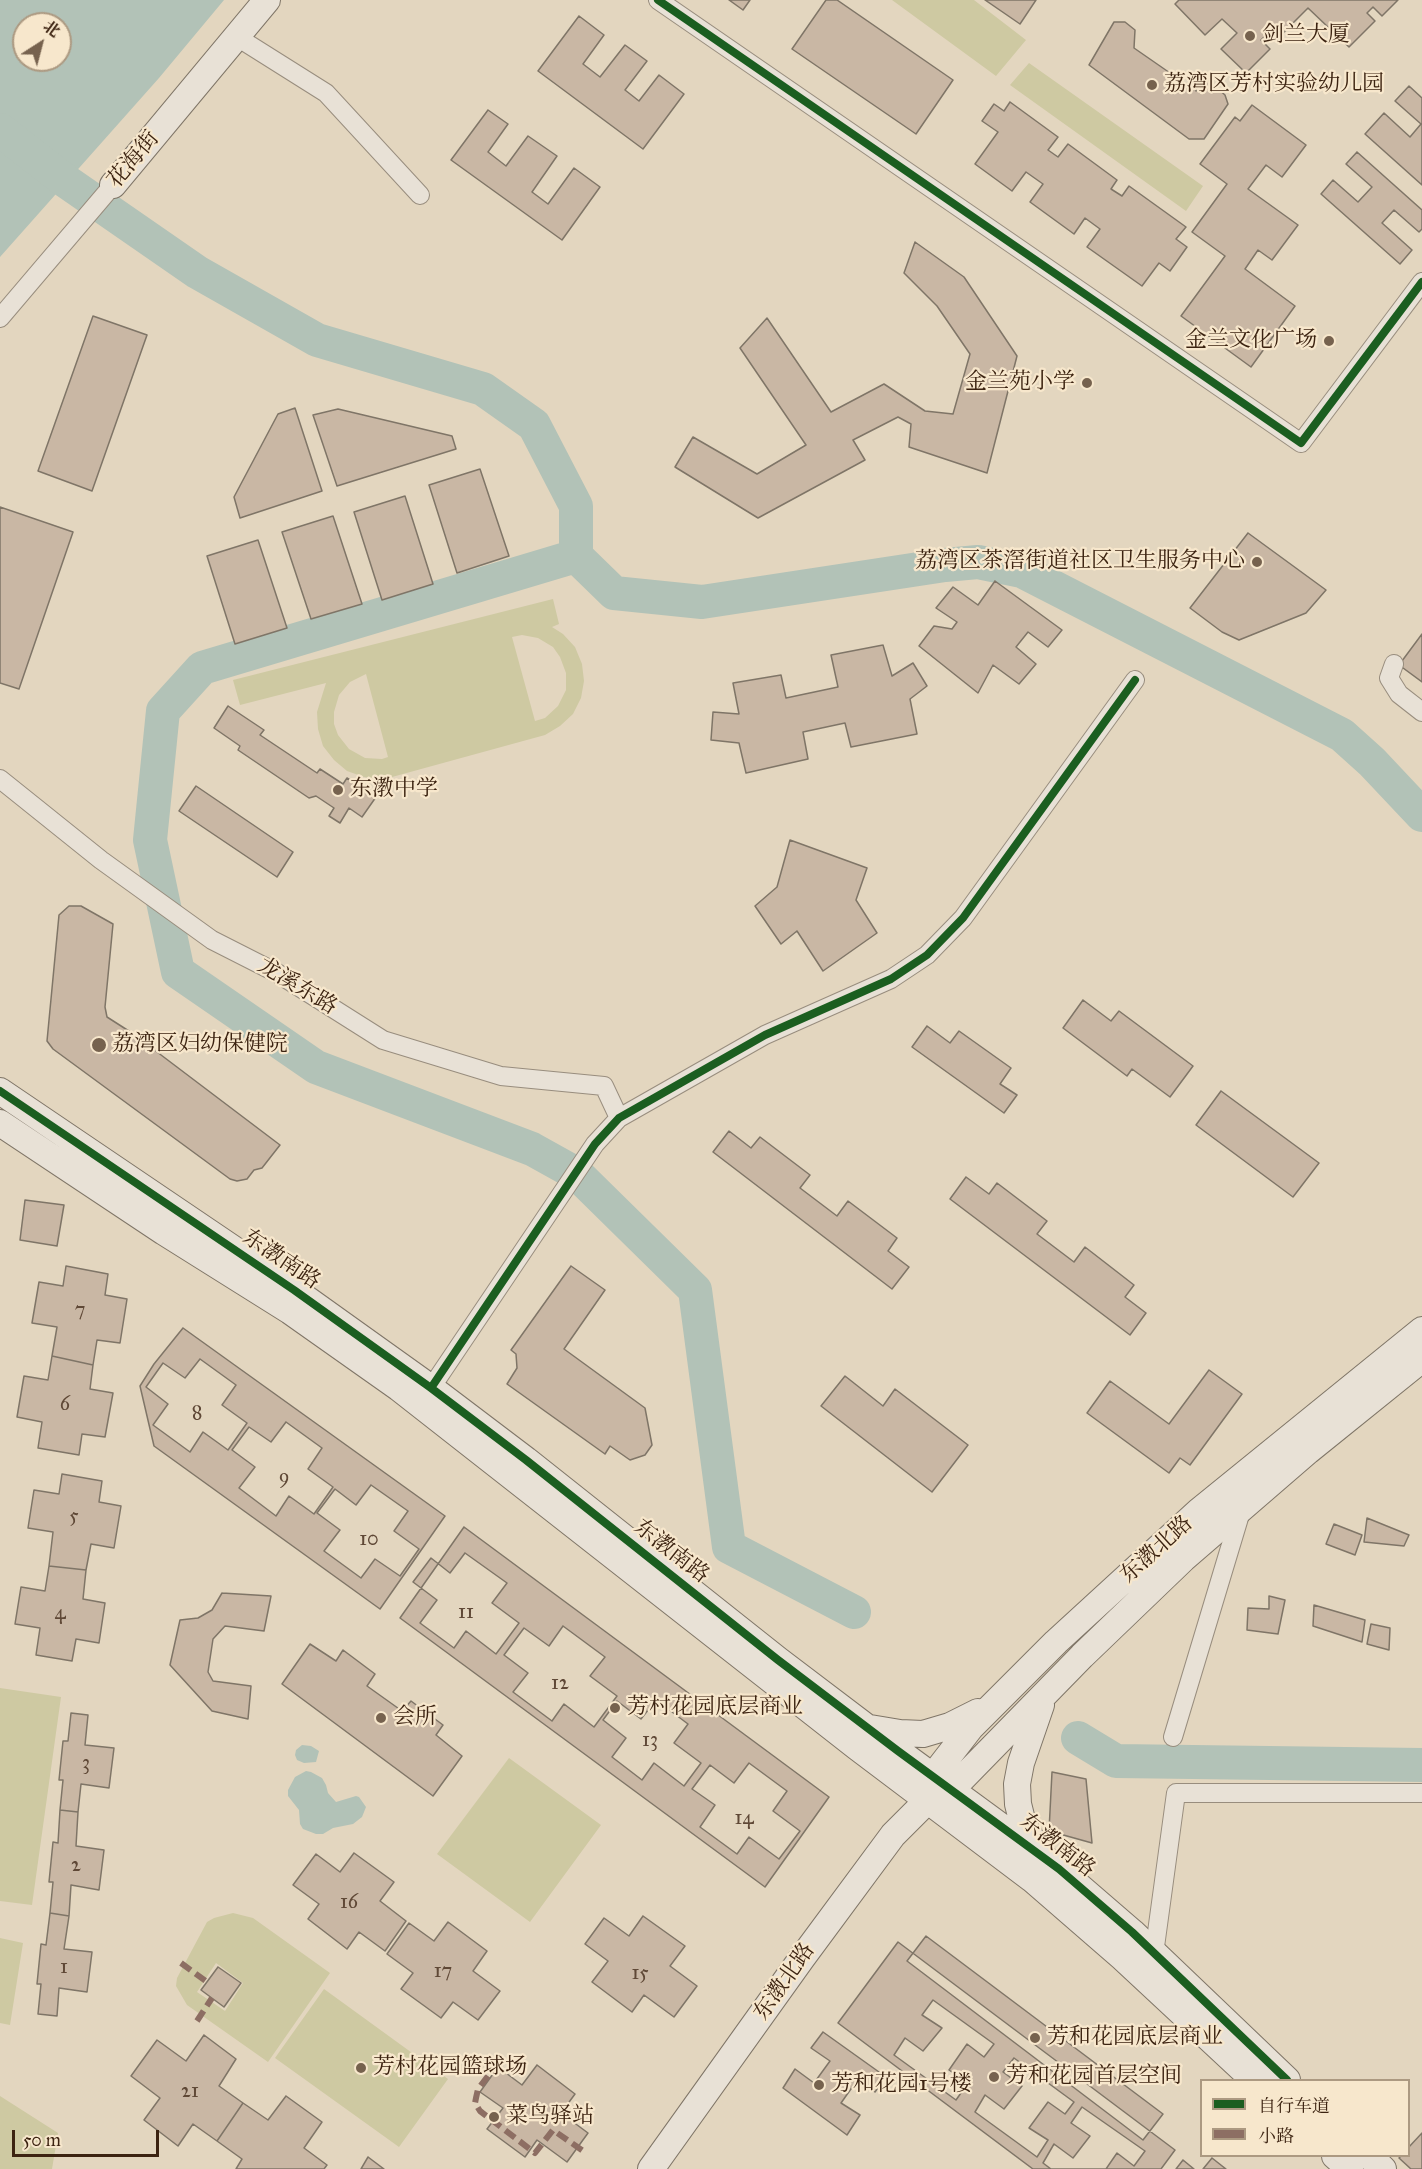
<!DOCTYPE html>
<meta charset="utf-8">
<style>
body{margin:0}
#map{position:relative;width:1422px;height:2169px;overflow:hidden;background:#e3d6bf;font-family:"IM FELL Great Primer","Noto Serif SC",serif}
canvas{display:block}
.legend{position:absolute;left:1200px;top:2079px;width:210px;height:78px;box-sizing:border-box;background:#f7e7cc;border:2px solid #ac9981;margin:0;padding:8px 10px;list-style:none;font-size:18px;color:#3c2311}
.legend li{display:flex;align-items:center;gap:12px;height:30px}
.legend b{width:30px;border:2px solid #ac9981}
.north{position:absolute;left:12px;top:12px;width:60px;height:60px;box-sizing:border-box;background:#f7e7cc;border:2px solid #ac9981;border-radius:50%;rotate:36deg;font-size:16px;font-weight:700;line-height:24px;text-align:center;color:#3c2311}
.north::after{content:'';display:block;margin:auto;width:21px;height:27px;background:#76624e;clip-path:polygon(50% 0,100% 100%,50% 72%,0 100%)}
.scale{position:absolute;left:12px;top:2130px;width:147px;height:27px;box-sizing:border-box;border:3px solid #3c2311;border-top:0;padding-left:8px;font-size:18px;line-height:21px;white-space:nowrap;color:#3c2311;-webkit-text-stroke:4px #f7e7cc;paint-order:stroke}
</style>
<div id="map">
<canvas width="1422" height="2169"></canvas>
<ul class="legend">
<li><b style="height:8px;background:#1b5e20"></b>自行车道</li>
<li><b style="height:8px;background:#8d6e63"></b>小路</li>
</ul>
<div class="north">北</div>
<div class="scale">50 m</div>
</div>
<script>
const ctx = document.querySelector('canvas').getContext('2d');
ctx.lineJoin = 'round';
function paint(path, color) { ctx.fillStyle = color; ctx.fill(path, 'evenodd'); }
const toPath = rows => new Path2D(rows.map(r => 'M' + r).join(''));
function trace(path, color, width, dash) { ctx.strokeStyle = color; ctx.lineWidth = width; ctx.lineCap = dash ? 'butt' : 'round'; ctx.setLineDash(dash || []); ctx.stroke(path); }
function write(font, color, halo, rows, align = 'center') {
  ctx.font = font + ' "IM FELL Great Primer","Noto Serif SC",serif'; ctx.lineWidth = 4.5; ctx.setLineDash([]); ctx.textBaseline = 'middle'; ctx.strokeStyle = halo; ctx.fillStyle = color; for (const [text, x, y, turn = 0] of rows) {
    ctx.save(); ctx.translate(x, y); ctx.rotate((+turn || 0) * Math.PI / 180); ctx.textAlign = isNaN(turn) ? turn : align; if (halo) ctx.strokeText(text, 0, 0); ctx.fillText(text, 0, 0); ctx.restore();
  }
}
paint(toPath([
 [892,0,974,0,1026,40,996,76],
 [1029,63,1203,186,1186,211,1010,85],
 [553,599,559,624,552,627,563,634,575,647,582,664,584,681,581,698,573,714,560,726,545,735,392,777,375,779,364,777,347,771,334,760,323,746,318,729,317,712,326,683,240,705,233,680],
 [522,635,538,638,553,647,560,657,566,673,566,690,558,706,545,718,535,721,512,637],
 [366,674,388,757,382,759,365,758,349,749,338,735,334,724,334,712,339,695,350,682],
 [0,1688,61,1697,32,1905,0,1901],
 [509,1758,601,1825,530,1922,437,1854],
 [233,1913,253,1918,330,1973,268,2062,187,2005,176,1986,177,1978,207,1922,214,1918],
 [216,1963,243,1983,225,2011,197,1992],
 [0,1938,23,1943,10,2025,0,2023],
 [324,1989,448,2079,399,2147,275,2058],
 [0,2096,58,2133,52,2169,0,2169]
]), '#cec9a2');
paint(toPath([
 [0,0,224,0,159,78,0,257],
 [24,24,60,24,60,60,24,60],
 [302,1745,311,1746,319,1751,316,1762,304,1763,297,1760,295,1755,296,1750],
 [306,1771,311,1772,322,1778,326,1785,328,1793,336,1802,356,1796,359,1797,366,1807,362,1817,353,1824,333,1828,323,1834,316,1834,303,1829,300,1824,299,1810,288,1796,288,1790,295,1777]
]), '#b2c2b7');
trace(toPath([
 [0,130,67,182,197,272,317,340,483,389,534,425,576,506,576,556,614,593,702,602,945,565,978,562,1022,571,1342,735,1372,762,1422,815],
 [576,556,202,668,163,711,150,840,178,972,316,1067,532,1149,577,1174,695,1290,729,1547,854,1612],
 [1078,1738,1116,1761,1422,1765]
]), '#b2c2b7', 34);
const building = toPath([
 [729,0,750,0,743,10,729,0],
 [826,0,837,0,953,80,916,134,792,49,826,0],
 [985,0,1036,0,1020,24,985,0],
 [1179,0,1398,0,1382,16,1373,7,1367,13,1375,21,1349,47,1308,8,1279,37,1272,29,1261,40,1270,49,1246,73,1221,49,1237,33,1222,19,1205,35,1175,4,1179,0],
 [579,16,604,35,583,64,600,77,625,45,647,61,625,90,639,101,659,75,684,94,643,149,538,71,579,16],
 [1114,22,1125,22,1135,30,1134,48,1196,91,1208,80,1225,95,1228,104,1204,139,1189,139,1089,65,1114,22],
 [1409,86,1422,98,1422,185,1365,134,1384,113,1410,137,1421,124,1395,101,1409,86],
 [1010,102,1058,137,1048,150,1058,157,1068,144,1117,180,1111,189,1122,196,1129,186,1186,227,1176,239,1187,247,1170,271,1159,263,1142,286,1087,247,1100,229,1085,218,1074,234,1030,202,1043,184,1026,172,1012,191,975,164,998,132,982,121,994,104,1004,111,1010,102],
 [1252,105,1306,145,1282,177,1266,165,1248,189,1298,225,1272,260,1258,250,1245,269,1295,306,1251,367,1181,316,1225,256,1192,232,1227,184,1200,164,1235,117,1240,121,1252,105],
 [488,110,508,124,488,152,506,166,528,136,557,156,532,192,548,204,574,168,600,187,562,240,451,160,488,110],
 [1357,152,1422,210,1422,229,1419,232,1394,210,1382,223,1412,250,1400,264,1321,194,1333,180,1358,202,1372,187,1346,164,1357,152],
 [915,242,964,277,1017,356,987,473,909,447,911,424,898,417,853,440,865,460,758,518,675,467,693,437,757,474,806,445,740,348,767,318,831,412,884,384,925,411,953,414,970,354,937,306,904,273,915,242],
 [93,316,147,335,92,491,38,471,93,316],
 [295,408,322,491,240,518,234,497,278,414,295,408],
 [338,409,452,436,456,449,337,486,313,415,338,409],
 [480,469,509,556,457,573,429,485,480,469],
 [405,496,433,584,382,600,354,512,405,496],
 [0,507,73,532,19,689,0,683,0,507],
 [333,516,362,604,311,619,282,532,333,516],
 [1248,533,1326,590,1306,613,1239,640,1222,632,1190,608,1248,533],
 [258,540,287,628,235,644,207,556,258,540],
 [995,581,1062,630,1048,647,1028,632,1016,647,1036,664,1019,684,993,665,978,693,919,646,934,626,952,629,957,622,936,608,953,587,978,605,995,581],
 [1422,634,1422,682,1399,665,1422,634],
 [883,645,892,676,913,663,927,686,910,699,917,734,851,747,845,723,803,732,808,759,746,773,739,743,711,740,713,712,739,714,733,683,781,675,786,698,838,687,831,655,883,645],
 [228,706,264,730,260,735,317,773,320,769,343,784,347,778,376,797,362,817,349,808,340,823,329,816,334,808,316,796,309,798,238,750,240,746,214,728,228,706],
 [196,786,293,852,277,877,179,811,196,786],
 [790,840,867,868,856,900,877,933,823,971,797,931,781,944,755,906,777,887,790,840],
 [69,906,81,906,113,924,105,1007,107,1017,132,1033,280,1145,262,1168,254,1170,247,1179,237,1181,230,1179,53,1049,47,1041,59,915,69,906],
 [1083,1000,1111,1021,1119,1011,1193,1066,1170,1097,1132,1069,1127,1076,1063,1028,1083,1000],
 [927,1026,950,1043,959,1031,1011,1068,1000,1084,1017,1095,1004,1113,912,1047,927,1026],
 [1221,1091,1319,1163,1293,1197,1196,1125,1221,1091],
 [729,1131,751,1148,760,1137,810,1175,800,1188,837,1216,848,1201,897,1238,888,1251,909,1267,892,1289,713,1152,729,1131],
 [966,1177,989,1194,997,1183,1047,1221,1037,1234,1074,1262,1085,1247,1134,1285,1125,1297,1146,1313,1130,1335,950,1199,966,1177],
 [25,1200,64,1205,57,1246,20,1240,25,1200],
 [66,1266,108,1274,105,1295,127,1299,120,1343,97,1340,93,1365,52,1356,57,1327,32,1323,39,1282,63,1286,66,1266],
 [571,1266,605,1290,564,1349,645,1408,652,1445,645,1455,630,1460,610,1446,605,1454,507,1384,517,1368,516,1354,511,1350,571,1266],
 [183,1328,445,1516,380,1609,154,1446,140,1386,154,1364,183,1328],
 [52,1356,93,1365,90,1389,113,1393,105,1437,82,1434,79,1455,38,1448,42,1422,17,1417,24,1376,48,1380,52,1356],
 [200,1359,236,1385,222,1405,247,1423,228,1450,203,1432,190,1452,153,1425,168,1404,146,1387,163,1363,185,1378,200,1359],
 [1209,1370,1242,1394,1190,1465,1180,1458,1169,1473,1087,1413,1110,1381,1169,1424,1209,1370],
 [845,1376,883,1406,895,1389,968,1445,932,1492,821,1406,845,1376],
 [286,1422,322,1448,308,1469,333,1487,314,1514,289,1496,276,1516,239,1488,255,1467,232,1450,249,1427,271,1442,286,1422],
 [62,1474,102,1481,99,1502,121,1506,114,1548,91,1544,86,1570,49,1566,53,1532,28,1528,34,1490,59,1494,62,1474],
 [371,1485,408,1511,394,1531,419,1549,400,1576,375,1559,361,1578,324,1551,340,1530,317,1513,335,1489,356,1505,371,1485],
 [1367,1518,1409,1535,1404,1546,1364,1542,1367,1518],
 [1334,1524,1362,1535,1355,1555,1326,1544,1334,1524],
 [464,1527,829,1797,765,1887,400,1618,464,1527],
 [465,1553,507,1583,492,1603,519,1623,496,1654,466,1631,454,1648,420,1623,437,1600,413,1582,431,1558,450,1573,465,1553],
 [49,1566,86,1570,83,1599,105,1603,99,1643,76,1639,72,1661,36,1655,40,1628,15,1624,21,1587,45,1591,49,1566],
 [222,1593,271,1596,264,1631,225,1626,213,1639,208,1672,213,1681,251,1686,248,1719,212,1711,170,1665,180,1620,198,1618,212,1610,222,1593],
 [1269,1596,1285,1600,1278,1634,1247,1630,1248,1608,1269,1609,1269,1596],
 [1314,1605,1365,1620,1362,1642,1313,1626,1314,1605],
 [1371,1624,1390,1628,1389,1650,1367,1644,1371,1624],
 [563,1626,605,1657,590,1676,617,1696,594,1727,564,1704,552,1721,513,1692,528,1673,504,1655,524,1628,549,1646,563,1626],
 [310,1644,336,1661,343,1650,375,1674,367,1686,402,1711,411,1701,443,1725,436,1735,462,1756,433,1796,282,1684,310,1644],
 [656,1700,688,1724,674,1743,701,1763,684,1786,654,1763,642,1780,612,1757,626,1738,603,1720,617,1701,641,1719,656,1700],
 [71,1713,88,1715,85,1745,114,1748,109,1788,81,1784,78,1812,60,1810,63,1780,59,1780,63,1741,68,1741,71,1713],
 [749,1763,787,1791,773,1811,800,1831,779,1859,749,1837,737,1854,700,1827,715,1805,692,1789,710,1765,734,1783,749,1763],
 [1052,1772,1086,1779,1092,1843,1049,1831,1052,1772],
 [60,1810,78,1812,76,1846,104,1850,99,1890,71,1885,69,1916,50,1913,53,1882,49,1882,53,1842,58,1843,60,1810],
 [354,1853,394,1882,380,1901,406,1921,385,1951,359,1932,347,1949,308,1919,319,1904,293,1885,316,1854,340,1872,354,1853],
 [50,1913,69,1916,64,1949,92,1952,87,1992,59,1988,57,2016,38,2014,41,1984,37,1984,41,1944,46,1945,50,1913],
 [643,1916,685,1946,670,1966,697,1986,674,2017,644,1995,632,2012,592,1982,608,1961,585,1944,604,1918,629,1936,643,1916],
 [448,1922,487,1951,473,1971,500,1991,478,2020,453,2002,441,2018,401,1989,413,1973,387,1954,409,1923,434,1941,448,1922],
 [926,1936,1163,2114,1143,2140,907,1961,926,1936],
 [898,1942,1175,2150,1161,2169,1033,2169,838,2023,898,1942],
 [218,1967,241,1983,224,2007,201,1990,218,1967],
 [933,2000,994,2044,984,2057,967,2044,949,2070,968,2083,956,2100,894,2055,905,2038,923,2051,942,2028,922,2015,933,2000],
 [823,2032,886,2077,875,2092,858,2079,841,2103,860,2115,847,2135,783,2088,795,2069,814,2083,830,2061,811,2048,823,2032],
 [204,2035,236,2059,219,2086,243,2103,217,2141,193,2124,178,2146,144,2120,160,2098,131,2076,157,2040,186,2061,204,2035],
 [1014,2058,1074,2102,1065,2114,1048,2102,1029,2128,1048,2140,1037,2157,975,2112,985,2095,1004,2109,1022,2086,1003,2072,1014,2058],
 [537,2065,575,2094,561,2113,588,2133,567,2162,537,2140,525,2157,487,2129,503,2108,480,2092,498,2067,522,2085,537,2065],
 [286,2096,322,2122,304,2148,327,2165,324,2169,236,2169,242,2159,217,2141,243,2103,268,2120,286,2096],
 [1082,2107,1145,2151,1134,2166,1117,2153,1106,2169,1051,2169,1043,2163,1054,2144,1073,2158,1090,2136,1071,2123,1082,2107],
 [1422,2133,1422,2169,1411,2169,1399,2158,1401,2156,1408,2156,1408,2148,1422,2133],
 [368,2157,384,2169,361,2169,368,2157],
 [1212,2158,1226,2169,1203,2169,1212,2158],
 [1183,2160,1194,2169,1176,2169,1183,2160]
]);
paint(building, '#c9b7a4');
trace(building, '#7f7567', 1.5);
const street = toPath([
 [658,0,1301,443,1422,282],
 [237,37,326,93,420,195],
 [0,318,113,185],
 [1394,664,1389,678,1399,694,1422,712],
 [0,779,101,860,212,940,277,973,383,1040,501,1076,604,1086,619,1118],
 [431,1388,595,1144,619,1118,765,1035,891,979,927,955,963,918,1135,680],
 [1173,1737,1242,1508],
 [1154,1954,1176,1793,1422,1793]
]);
const secondary = toPath([
 [113,185,267,0],
 [0,1091,294,1290,431,1388,526,1460,778,1660,898,1751,1059,1869,1132,1932,1287,2080],
 [0,1123,164,1232,290,1311,399,1388,857,1747,1032,1879,1123,1958,1254,2080],
 [870,1728,900,1733,923,1734,950,1726,978,1712],
 [929,1792,933,1776,971,1727,1056,1642,1199,1511,1422,1330],
 [1036,1847,1023,1824,1018,1804,1017,1784,1021,1763,1041,1705],
 [1335,2156,1350,2169],
 [1369,2156,1383,2169],
 [651,2169,802,1958,893,1835,927,1801,952,1789,1082,1656,1183,1559,1308,1451,1422,1359]
]);
trace(street, '#988d7e', 20);
trace(secondary, '#7f7567', 28);
trace(street, '#e8e1d6', 18);
trace(secondary, '#e8e1d6', 26);
trace(toPath([
 [181,1963,207,1982],
 [197,2021,212,1998],
 [488,2076,478,2089,476,2098,475,2103,480,2111,535,2153,553,2130,586,2153]
]), '#8d6e63', 6, [12, 6]);
trace(toPath([
 [658,0,1301,443,1422,282],
 [0,1091,294,1290,431,1388,526,1460,778,1660,898,1751,1059,1869,1132,1932,1287,2080],
 [431,1388,595,1144,619,1118,765,1035,891,979,927,955,963,918,1135,680]
]), '#1b5e20', 8);
for (const [x, y, r, color] of [
 [1250,36,6,"#76624e"],
 [1152,85,6,"#76624e"],
 [1329,341,6,"#76624e"],
 [1087,383,6,"#76624e"],
 [1257,562,6,"#76624e"],
 [338,790,6,"#76624e"],
 [99,1045,8,"#76624e"],
 [615,1708,6,"#76624e"],
 [381,1718,6,"#76624e"],
 [1035,2038,6,"#76624e"],
 [361,2068,6,"#76624e"],
 [994,2077,6,"#76624e"],
 [819,2085,6,"#76624e"],
 [494,2117,6,"#76624e"]
]) { const dot = new Path2D(); dot.arc(x, y, r, 0, 2 * Math.PI); ctx.fillStyle = color; ctx.fill(dot); trace(dot, '#f7e7cc', 2); }
write('20px', '#5f4836', null, [
 ["7",80,1311],
 ["6",65,1405],
 ["8",197,1414],
 ["9",284,1478],
 ["5",74,1517],
 ["10",369,1540],
 ["11",466,1613],
 ["4",60,1614],
 ["12",560,1684],
 ["13",650,1741],
 ["3",86,1764],
 ["14",744,1819],
 ["2",76,1866],
 ["16",349,1903],
 ["1",64,1968],
 ["17",443,1972],
 ["15",640,1974],
 ["21",190,2092]
]);
write('22px', '#3c2311', '#f7e7cc', [
 ["剑兰大厦",1262,36],
 ["荔湾区芳村实验幼儿园",1164,85],
 ["金兰文化广场",1317,341,"right"],
 ["金兰苑小学",1075,383,"right"],
 ["荔湾区茶滘街道社区卫生服务中心",1245,562,"right"],
 ["东漖中学",350,790],
 ["荔湾区妇幼保健院",112,1045],
 ["芳村花园底层商业",627,1708],
 ["会所",393,1718],
 ["芳和花园底层商业",1047,2038],
 ["芳村花园篮球场",373,2068],
 ["芳和花园首层空间",1006,2077],
 ["芳和花园1号楼",831,2085],
 ["菜鸟驿站",506,2117]
], 'left');
write('22px', '#3c2311', '#f7e7cc', [
 ["花海街",134,160,-50],
 ["龙溪东路",297,987,31],
 ["东漖南路",281,1260,34],
 ["东漖北路",1157,1550,-42],
 ["东漖南路",671,1552,38],
 ["东漖南路",1057,1846,38],
 ["东漖北路",785,1982,-55]
]);
</script>
